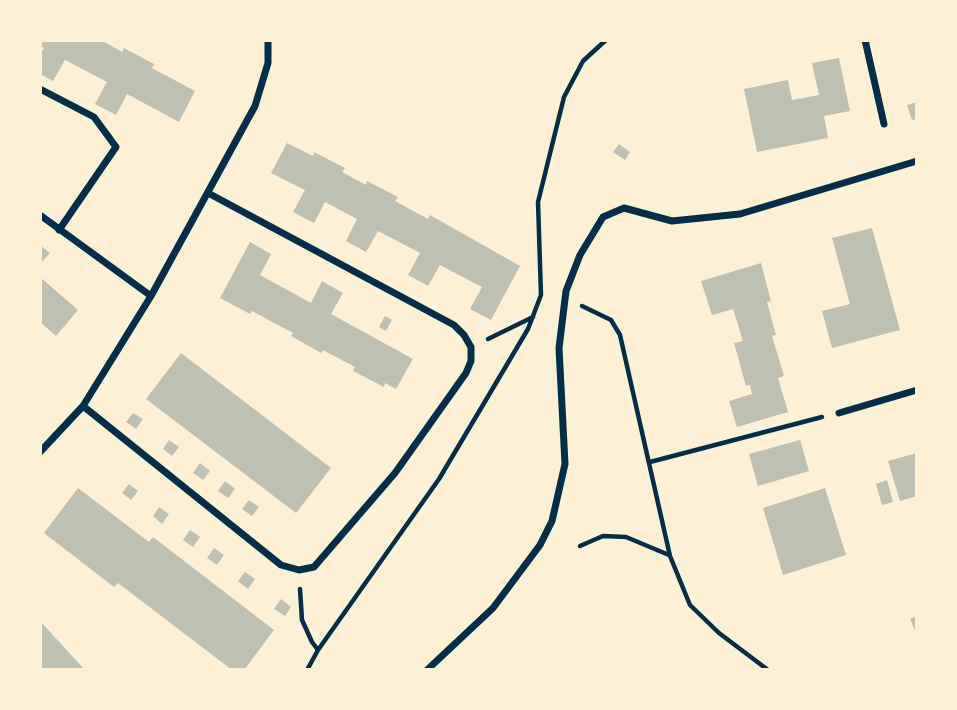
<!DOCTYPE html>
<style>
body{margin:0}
#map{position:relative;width:957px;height:710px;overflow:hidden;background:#fdf0d5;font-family:"Space Grotesk",sans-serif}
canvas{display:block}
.frame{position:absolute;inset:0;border:42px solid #fdf0d5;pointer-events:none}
</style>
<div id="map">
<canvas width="957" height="710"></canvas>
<div class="frame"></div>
</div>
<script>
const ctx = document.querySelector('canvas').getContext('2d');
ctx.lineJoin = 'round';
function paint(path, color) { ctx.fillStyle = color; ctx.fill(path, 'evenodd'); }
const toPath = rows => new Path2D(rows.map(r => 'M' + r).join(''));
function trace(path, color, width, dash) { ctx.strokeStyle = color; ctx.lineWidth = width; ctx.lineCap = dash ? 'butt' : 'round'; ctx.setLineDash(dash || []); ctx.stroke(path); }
paint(toPath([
 [40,40,101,40,122,52,124,48,154,64,152,68,195,91,179,122,127,94,116,115,95,104,107,82,65,60,53,81,40,74,40,55,44,48,40,46],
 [839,58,850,111,824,116,828,138,757,152,744,89,788,80,792,100,819,95,812,63],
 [917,102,917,119,912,120,907,105],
 [287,143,313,156,314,152,345,168,342,172,366,185,367,181,398,197,395,201,428,219,430,215,520,266,491,320,470,309,482,287,440,265,428,286,408,275,420,253,378,231,366,252,346,241,357,219,325,202,314,223,293,212,305,190,271,173],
 [619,144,630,152,625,160,613,152],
 [872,228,900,330,832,348,822,311,850,304,832,238],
 [250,242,271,254,260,275,311,303,322,281,343,293,331,314,413,359,396,389,385,383,384,387,353,371,355,367,323,350,321,353,291,336,293,333,252,311,250,314,220,298],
 [40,245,50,253,40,264],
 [761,263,771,301,767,302,776,335,772,336,784,376,778,378,788,412,737,427,729,401,752,394,750,385,746,386,734,343,743,341,733,309,712,315,701,281],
 [40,277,78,310,56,336,40,322],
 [385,316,392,320,386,331,379,327],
 [181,353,331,468,296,513,146,399],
 [133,413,143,419,136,429,126,422],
 [169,440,179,447,172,456,163,449],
 [800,440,809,471,758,486,749,454],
 [917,453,917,496,900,501,888,461],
 [200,463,210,471,203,480,193,473],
 [887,480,893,502,882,505,876,484],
 [225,481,235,489,228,498,218,491],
 [129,484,138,491,131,500,122,493],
 [78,488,149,542,153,537,274,630,244,670,232,670,118,583,114,587,44,533],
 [825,488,846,555,783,575,763,508],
 [249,500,259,507,252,516,242,509],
 [159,507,169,514,162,524,153,516],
 [190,530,200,537,193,547,183,540],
 [214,548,224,555,217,565,207,558],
 [245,572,255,579,248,589,238,581],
 [281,599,291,607,285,616,274,609],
 [917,616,917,635,910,619],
 [40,621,85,670,40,670]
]), '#bec0b2');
trace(toPath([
 [582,306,611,320,620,335,670,556,690,605,719,633,768,670],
 [488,339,533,317],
 [650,462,822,417],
 [580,546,603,536,626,537,669,555],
 [300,589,302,620,312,642,318,650],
 [307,670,318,650,439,479,528,329,541,295,538,202,564,97,583,61,606,40]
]), '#003049', 4.5);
trace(toPath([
 [865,40,884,124],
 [40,89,94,117,116,147,59,230],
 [40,215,151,296],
 [83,406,281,565,299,570,314,567,395,473,466,373,471,361,471,347,464,335,454,325,208,193],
 [839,413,917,390],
 [40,452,83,406,151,296,255,106,268,63,268,40],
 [427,670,493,608,540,545,552,521,565,464,559,348,566,291,580,255,603,217,624,208,672,221,740,214,917,161]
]), '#003049', 7);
</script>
